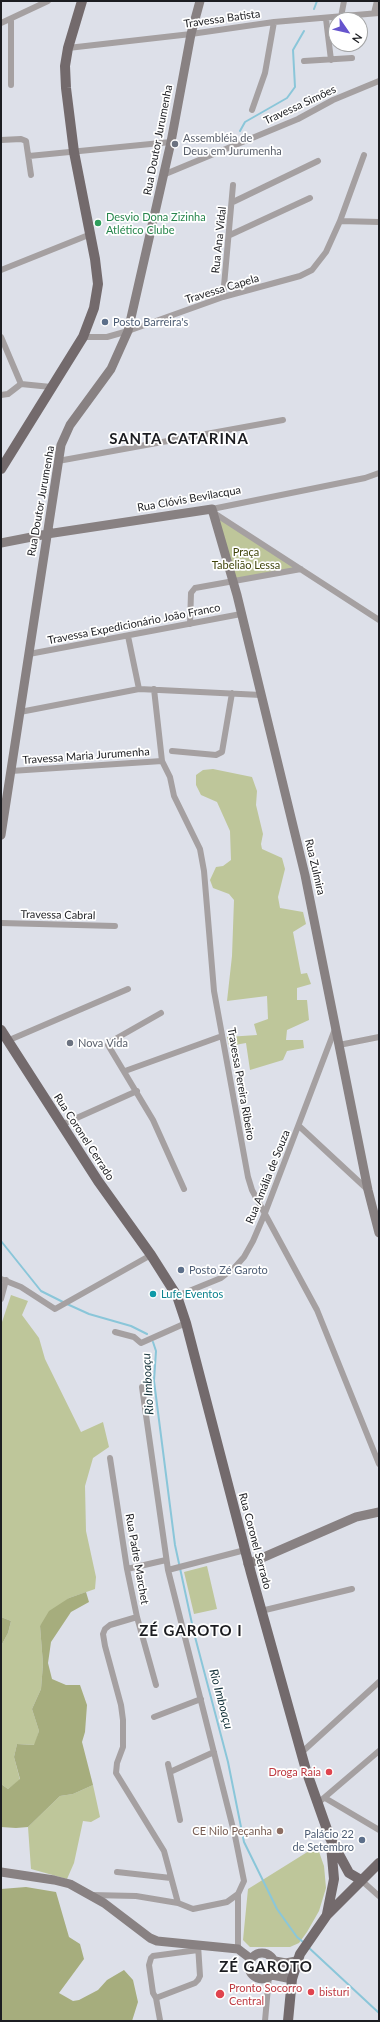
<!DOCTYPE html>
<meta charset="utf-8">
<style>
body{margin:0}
#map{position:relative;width:380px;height:2022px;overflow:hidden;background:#dde0e9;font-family:Lato,sans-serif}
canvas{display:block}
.frame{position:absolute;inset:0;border:2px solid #1c1d21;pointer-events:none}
.north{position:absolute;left:328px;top:12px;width:40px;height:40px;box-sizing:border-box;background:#fff;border:1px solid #a4a5a6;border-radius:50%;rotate:124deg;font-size:11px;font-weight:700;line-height:16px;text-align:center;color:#1c1d21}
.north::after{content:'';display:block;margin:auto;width:14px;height:18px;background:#6654cd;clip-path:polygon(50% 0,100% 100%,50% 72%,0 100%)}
</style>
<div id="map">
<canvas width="380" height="2022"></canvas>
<div class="frame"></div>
<div class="north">N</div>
</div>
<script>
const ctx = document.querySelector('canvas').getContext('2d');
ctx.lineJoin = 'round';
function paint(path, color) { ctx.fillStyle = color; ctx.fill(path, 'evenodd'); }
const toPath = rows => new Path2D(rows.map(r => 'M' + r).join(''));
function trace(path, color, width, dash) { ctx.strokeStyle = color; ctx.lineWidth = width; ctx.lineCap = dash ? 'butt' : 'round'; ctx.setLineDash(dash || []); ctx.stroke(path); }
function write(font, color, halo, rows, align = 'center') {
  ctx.font = font + ' Lato,sans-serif'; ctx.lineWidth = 3.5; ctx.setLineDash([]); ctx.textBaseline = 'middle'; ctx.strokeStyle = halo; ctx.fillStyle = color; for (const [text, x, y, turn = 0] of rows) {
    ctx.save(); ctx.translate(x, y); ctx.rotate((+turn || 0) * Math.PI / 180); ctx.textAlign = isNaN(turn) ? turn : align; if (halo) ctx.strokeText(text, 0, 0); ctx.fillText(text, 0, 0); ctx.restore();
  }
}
paint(toPath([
 [216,513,301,568,234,580],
 [213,769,252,777,257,791,256,805,263,834,261,844,262,849,282,858,285,869,278,897,280,908,303,912,306,924,293,932,301,974,307,973,311,984,297,988,297,1000,307,1000,309,1020,287,1030,286,1040,303,1040,304,1048,287,1051,283,1060,250,1070,246,1043,229,1046,227,1037,257,1035,254,1024,268,1019,267,996,227,1001,232,956,234,900,229,894,213,888,210,880,216,867,223,866,231,860,230,831,217,802,201,795,196,785,196,775,203,770],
 [11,1295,28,1301,22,1315,39,1338,45,1359,81,1432,103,1422,109,1447,93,1458,85,1486,86,1531,96,1577,95,1589,69,1598,40,1626,43,1664,41,1689,32,1709,39,1731,35,1745,17,1744,14,1757,20,1780,8,1789,1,1784,1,1646,8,1633,11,1621,1,1617,1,1325],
 [207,1566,217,1609,194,1614,184,1572],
 [93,1785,100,1817,91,1822,83,1821,74,1863,67,1879,31,1869,28,1827,60,1796,73,1794],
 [317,1846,324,1866,326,1888,319,1911,307,1932,299,1943,290,1947,250,1947,243,1940,248,1889]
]), '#bec69a');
paint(toPath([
 [86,1592,89,1602,71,1612,51,1642,48,1663,52,1679,66,1685,80,1685,87,1705,85,1732,82,1742,93,1785,73,1794,60,1796,28,1827,16,1828,1,1827,1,1784,8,1789,20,1779,14,1757,17,1744,34,1745,39,1731,32,1709,41,1689,43,1664,40,1626,49,1611,69,1598],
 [1,1617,11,1621,8,1633,1,1646],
 [26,1887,56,1892,69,1937,80,1944,84,1959,59,1993,73,2001,79,2000,98,1990,107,1980,124,1970,133,1980,138,2002,132,2021,1,2021,1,1889]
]), '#a6ad7d');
trace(toPath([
 [314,9,317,1],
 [240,131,245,122,287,98,295,87,293,50,304,31],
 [1,1241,41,1291,63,1302],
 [67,1304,89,1314,131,1326,147,1334],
 [153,1342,156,1351,154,1381,175,1545,194,1633,228,1762,244,1842,277,1909,297,1937,303,1942],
 [308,1947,379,2013]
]), '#8ac6d9', 2);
trace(toPath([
 [374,13,377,1],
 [341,17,344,1],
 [11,19,11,85],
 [326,19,331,60],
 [1,23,48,1],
 [68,48,191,34,274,22,379,13],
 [304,61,352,58],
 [252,110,265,73,274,22],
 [1,140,21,139,26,141,31,175],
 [29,156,171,142],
 [163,175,298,119,333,100,379,81],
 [233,202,318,161],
 [340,221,379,222],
 [230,235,310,198],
 [1,270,91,234],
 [223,297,233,185],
 [1,337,21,384,51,387],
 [83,337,107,337,128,331,223,297,300,276,312,270,326,252,340,221,364,155],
 [1,395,8,394,21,384],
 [58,461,283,420],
 [212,509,365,478,379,473],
 [214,513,379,620],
 [190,624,191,593,195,588,301,569],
 [128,636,139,689],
 [29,654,241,614],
 [154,689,162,761,170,777,174,796,200,849,204,871,214,991,248,1177,252,1190,317,1310,379,1464],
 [20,712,139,689,261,695],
 [172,751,216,755,222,752,232,693],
 [11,771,162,761],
 [1,923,115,926],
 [161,1013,110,1042,108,1045,153,1120,184,1189],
 [7,1041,128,989],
 [339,1045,379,1037],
 [125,1071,222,1036],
 [61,1125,137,1091],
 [299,1126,368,1190],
 [1,1279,21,1287,55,1309,151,1255],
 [177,1296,221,1278,235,1267,244,1257,253,1241,265,1213,335,1029],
 [1,1299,6,1280],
 [115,1332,134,1337,141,1343,186,1323],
 [142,1387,168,1570,235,1836,244,1881,238,1894,238,1949],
 [110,1458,127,1569,137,1617,156,1685],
 [127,1569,166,1560],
 [168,1570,245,1550],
 [261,1611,352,1589],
 [137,1617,110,1625,105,1629,103,1634,105,1646,121,1705,123,1720,123,1747,117,1763,116,1773,164,1851,178,1903,193,1909,227,1902,238,1894],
 [154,1717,201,1699],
 [301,1753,379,1682],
 [168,1764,180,1820],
 [170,1772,214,1752],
 [325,1798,379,1830],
 [318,1803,379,1751],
 [117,1872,171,1878],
 [361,1880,379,1896],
 [91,1895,136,1896,178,1903],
 [156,1998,153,1993,149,1965,151,1958,153,1956,198,1950],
 [160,2020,156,1998,195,1983,198,1980,200,1976,198,1945],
 [265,2021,269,1976]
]), '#a5a0a1', 6);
trace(toPath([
 [1,543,47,534,212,509,237,595,305,875,368,1190,379,1233],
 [1,835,61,445,70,425,111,369,128,331,171,142,191,34,200,1],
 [248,1564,356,1517,379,1512],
 [1,1872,54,1880,70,1884,104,1903,150,1938,157,1941,238,1949,251,1959],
 '249 1966a13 13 0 1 1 26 0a13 13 0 1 1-26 0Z',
 [275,1961,286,1963,296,1961],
 [272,1975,292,1979]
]), '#888182', 9);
trace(toPath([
 [1,469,83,337,94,308,98,284,95,259,74,152,66,88,65,66,68,48,82,1],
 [1,1030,98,1181,151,1255,177,1296,186,1323,251,1573,306,1770,330,1838,349,1873,361,1880],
 [327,1914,334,1879,331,1845],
 [288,2021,292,1979,300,1954,327,1915,379,1863]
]), '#736a6c', 10);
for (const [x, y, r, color] of [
 [175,144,4,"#6b7280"],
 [98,223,4,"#2e9e5b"],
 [105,322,4,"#5c6f8a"],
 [70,1043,4,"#6b7280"],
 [181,1270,4,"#5c6f8a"],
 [153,1294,4,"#0f9aa8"],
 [329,1772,4,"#e0444e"],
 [280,1831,4,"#8d6e63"],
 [362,1840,4,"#5c6f8a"],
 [311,1992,4,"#e0444e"],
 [220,1994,5,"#e0444e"]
]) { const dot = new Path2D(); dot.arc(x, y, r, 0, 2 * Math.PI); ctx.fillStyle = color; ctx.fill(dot); trace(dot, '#fff', 1.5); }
write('11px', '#1c1d21', '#fff', [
 ["Travessa Batista",222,19,-8],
 ["Travessa Simões",300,105,-25],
 ["Rua Doutor Jurumenha",158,140,-79],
 ["Rua Ana Vidal",219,240,-84],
 ["Travessa Capela",222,289,-17],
 ["Rua Clóvis Bevilacqua",189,499,-10],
 ["Rua Doutor Jurumenha",41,501,-80],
 ["Travessa Expedicionário João Franco",134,624,-11],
 ["Travessa Maria Jurumenha",86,756,-4],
 ["Rua Zulmira",315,867,77],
 ["Travessa Cabral",58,915,1],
 ["Travessa Pereira Ribeiro",241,1084,80],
 ["Rua Coronel Cerrado",84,1137,57],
 ["Rua Amália de Souza",268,1177,-68],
 ["Rua Coronel Serrado",255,1541,75],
 ["Rua Padre Marchet",137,1559,80]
]);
write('11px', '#5b616d', '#fff', [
 ["Assembléia de",183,138],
 ["Deus em Jurumenha",183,151],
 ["Nova Vida",78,1043]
], 'left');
write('11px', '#27864d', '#fff', [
 ["Desvio Dona Zizinha",106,217],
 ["Atlético Clube",106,230]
], 'left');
write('11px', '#4e5e75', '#fff', [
 ["Posto Barreira's",113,322],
 ["Posto Zé Garoto",189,1270],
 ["Palácio 22",354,1834,"right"],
 ["de Setembro",354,1847,"right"]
], 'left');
write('11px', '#3f440a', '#fff', [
 ["Praça",246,552],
 ["Tabelião Lessa",246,565]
]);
write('11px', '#0d838f', '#fff', [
 ["Lufe Eventos",161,1294]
], 'left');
write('11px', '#be3a42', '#fff', [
 ["Droga Raia",321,1772,"right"],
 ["Pronto Socorro",229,1988],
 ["Central",229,2001],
 ["bisturi",319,1992]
], 'left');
write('11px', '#785e54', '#fff', [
 ["CE Nilo Peçanha",272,1831]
], 'right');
write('italic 12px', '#15333b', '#fff', [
 ["Rio Imboaçu",148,1384,-93],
 ["Rio Imboaçu",221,1699,75]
]);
ctx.letterSpacing = '1px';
write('bold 15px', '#1c1d21', '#fff', [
 ["SANTA CATARINA",179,439],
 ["ZÉ GAROTO I",191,1631],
 ["ZÉ GAROTO",266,1967]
]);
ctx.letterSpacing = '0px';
</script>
